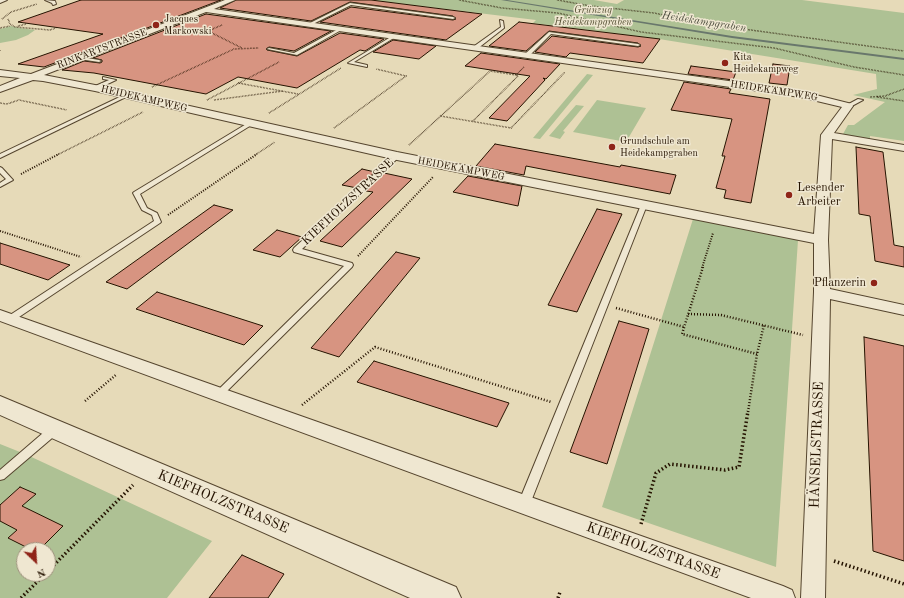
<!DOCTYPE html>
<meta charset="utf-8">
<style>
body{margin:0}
#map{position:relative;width:904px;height:598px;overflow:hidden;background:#e6dab8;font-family:"Old Standard TT",serif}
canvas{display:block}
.north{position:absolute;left:16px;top:542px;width:40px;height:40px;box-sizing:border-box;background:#efe7d1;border:1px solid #9e927d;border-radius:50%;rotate:155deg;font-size:11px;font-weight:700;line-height:16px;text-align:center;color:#251300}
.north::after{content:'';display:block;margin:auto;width:14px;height:18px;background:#8f2418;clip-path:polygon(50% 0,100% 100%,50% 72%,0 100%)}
</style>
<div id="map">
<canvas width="904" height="598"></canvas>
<div class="north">N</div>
</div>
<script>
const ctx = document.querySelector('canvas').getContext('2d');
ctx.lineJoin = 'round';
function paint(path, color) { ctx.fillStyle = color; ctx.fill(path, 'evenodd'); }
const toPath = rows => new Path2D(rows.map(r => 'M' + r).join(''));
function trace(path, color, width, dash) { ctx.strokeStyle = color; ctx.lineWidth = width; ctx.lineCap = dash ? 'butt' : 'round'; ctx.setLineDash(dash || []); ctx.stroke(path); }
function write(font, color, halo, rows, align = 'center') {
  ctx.font = font + ' "Old Standard TT",serif'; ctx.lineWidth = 3; ctx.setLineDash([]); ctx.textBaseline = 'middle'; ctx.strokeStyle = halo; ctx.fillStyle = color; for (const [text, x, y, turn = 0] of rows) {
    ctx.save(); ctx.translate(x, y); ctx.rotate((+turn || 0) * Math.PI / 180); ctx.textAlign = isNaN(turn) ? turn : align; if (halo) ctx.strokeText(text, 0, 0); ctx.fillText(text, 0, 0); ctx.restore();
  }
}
paint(toPath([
 [371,0,594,0,617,4,624,0,802,0,904,13,904,141,870,136,870,140,843,134,848,125,854,125,885,102,853,95,877,89,876,74,659,39,533,23,536,20],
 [11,26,20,28,35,30,28,35,16,40,0,43,0,29],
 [587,74,593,75,540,139,533,138],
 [597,100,646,108,626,142,573,132],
 [576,105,584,106,563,131,565,132,560,139,549,136],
 [693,219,798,240,776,567,602,507],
 [0,444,25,454,212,541,167,598,0,598],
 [24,550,48,550,48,574,24,574]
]), '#aec194');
paint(toPath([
 [501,0,507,0,732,36,904,58,904,60,732,38,501,0]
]), '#69776c');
const building = toPath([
 [81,0,221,0,44,67,18,64,103,34,18,22,81,0],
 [236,0,371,0,482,14,446,40,320,22,351,7,453,20,456,19,453,16,350,2,311,21,220,8,236,0],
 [206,14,331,31,294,51,269,47,266,49,267,50,297,56,340,33,384,39,365,51,360,50,297,88,238,77,206,94,94,73,62,70,84,61,100,63,102,62,102,60,93,58,206,14],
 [519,22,660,39,643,63,570,53,566,57,535,52,552,36,638,47,641,46,638,43,549,31,526,51,489,46,519,22],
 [393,40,436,46,419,59,373,52,393,40],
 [481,53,560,64,546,79,543,78,545,80,507,121,489,118,530,76,465,66,481,53],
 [773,64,790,66,787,85,769,83,773,64],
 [691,66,736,72,733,80,688,74,691,66],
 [684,82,731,89,729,93,770,99,751,203,724,198,726,190,716,188,725,156,722,156,732,119,671,110,684,82],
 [495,144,620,167,621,165,676,175,670,194,526,166,524,175,476,166,495,144],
 [856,147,883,152,894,245,904,247,904,267,875,261,870,216,859,214,856,147],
 [362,169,375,172,357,188,342,185,362,169],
 [384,173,412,179,342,247,320,241,373,192,366,191,384,173],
 [468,176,522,186,518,206,453,192,468,176],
 [214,205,233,210,127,289,106,282,214,205],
 [597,209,622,214,577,312,548,305,597,209],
 [277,230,302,237,280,257,253,250,277,230],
 [0,243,70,265,48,280,0,264,0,243],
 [396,252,420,258,339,357,311,348,396,252],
 [157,292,263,326,244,345,136,309,157,292],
 [619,321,649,329,607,464,570,452,619,321],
 [864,337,904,346,904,561,873,551,864,337],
 [374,361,509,403,497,427,357,382,374,361],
 [20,487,36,494,22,506,63,526,39,550,32,550,8,538,17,530,0,521,0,505,20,487],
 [242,555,284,574,268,598,209,598,242,555]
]);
paint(building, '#d79481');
trace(building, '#251300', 1);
const service = toPath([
 [45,0,55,1,56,4,53,5,52,3,45,0],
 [350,3,453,17,455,18,453,19,351,5,311,25,308,24,350,3],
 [500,20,503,21,504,28,477,49,473,49,473,47,501,27,500,20],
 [340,28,343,29,297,55,267,49,269,48,294,53,340,28],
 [549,32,638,44,640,45,638,46,551,34,529,56,525,56,525,54,549,32],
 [394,35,397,36,354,62,367,65,367,67,348,63,394,35],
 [81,57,99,60,101,61,99,62,79,59,79,57,81,57],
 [103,77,116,80,97,89,93,89,93,87,109,80,103,79,103,77],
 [126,94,130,95,0,158,0,154,126,94],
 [858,99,863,100,850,107,845,106,858,99],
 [248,123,253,124,140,194,147,208,157,213,161,222,160,223,13,321,7,321,6,319,7,317,154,221,152,215,142,210,133,193,134,192,248,123],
 [397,154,399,155,399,157,302,249,352,263,353,265,352,267,222,396,219,397,216,396,214,394,216,392,344,266,294,252,293,250,294,248,395,155,397,154],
 [0,167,2,168,13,180,0,187,0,183,6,179,0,173,0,167],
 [644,203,647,205,530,504,528,507,524,509,520,507,518,504,641,205,644,203],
 [54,426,58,427,59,430,58,433,4,479,0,480,0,470,50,427,54,426]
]);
const minor = toPath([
 [0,0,7,0,0,3,0,0],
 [225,0,235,0,214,9,800,91,852,104,853,106,834,133,904,145,904,151,832,139,828,240,830,289,904,305,904,315,830,299,825,598,801,598,814,292,814,243,397,160,95,91,43,81,33,80,0,92,0,86,20,78,0,76,0,70,31,74,225,0],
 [206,12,800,97,842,107,821,135,814,234,397,152,95,85,44,75,206,12],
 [0,310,783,586,792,590,795,598,751,598,0,321,0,310]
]);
const tertiary = toPath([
 [0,396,456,587,461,598,410,598,0,415,0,396]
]);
trace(service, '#55452e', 2);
trace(minor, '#55452e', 2);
trace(tertiary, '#55452e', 2);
trace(toPath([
 [459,0,502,8,558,13,641,32,774,48,854,67,904,75],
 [557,0,591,6,654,13,707,24,904,51],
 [2,19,11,12,37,4],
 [8,19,10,24,15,27,50,30,56,28],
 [560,23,573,16],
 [222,25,208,31,242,48],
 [18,26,26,24],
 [0,28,10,26],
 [0,50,0,51],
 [238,83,298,94],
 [152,87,234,49,259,48],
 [870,97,885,96,904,89],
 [877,97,904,101],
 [207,100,279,62],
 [214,100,283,91],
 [0,103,7,104,19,100,67,110],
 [269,113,341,68],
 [440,116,511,128,565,72],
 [473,121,518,76,516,75,524,67],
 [334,128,406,76,376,69],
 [409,145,490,71,516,75],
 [57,155,143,112],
 [255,155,275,142]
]), '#251300', 1.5, [0.5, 1]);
trace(toPath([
 [21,174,59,154],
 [168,215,257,154],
 [0,231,81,257],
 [358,256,433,177],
 [702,268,713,233]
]), '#251300', 2, [1, 1.5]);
trace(toPath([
 [703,267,682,334,757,354],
 [616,308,684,327],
 [688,314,721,315,803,335],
 [85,401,117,374],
 [302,405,375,347,551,402],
 [748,412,757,354,764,325]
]), '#251300', 2.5, [1, 2]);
trace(toPath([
 [641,524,656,473,670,464,725,470,739,467,748,411],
 [834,561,904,584],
 [48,571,133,485],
 [21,598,45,574],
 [558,598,560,592]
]), '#251300', 3.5, [1.5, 2.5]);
paint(service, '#efe7d1');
paint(minor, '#efe7d1');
paint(tertiary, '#efe7d1');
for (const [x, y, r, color] of [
 [156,25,4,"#8f2418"],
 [725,63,4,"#8f2418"],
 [612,147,4,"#8f2418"],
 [789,195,4,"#8f2418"],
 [874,283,4,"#8f2418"]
]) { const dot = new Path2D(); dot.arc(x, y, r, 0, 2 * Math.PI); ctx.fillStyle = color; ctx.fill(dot); trace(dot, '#efe7d1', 1.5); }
write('italic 10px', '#555034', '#efe7d1', [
 ["Grünzug",593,10],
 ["Heidekampgraben",593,22]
]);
write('10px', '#251300', '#efe7d1', [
 ["Jacques",164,19],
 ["Markowski",164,31],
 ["Kita",733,57],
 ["Heidekampweg",733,69],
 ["Grundschule am",620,141],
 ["Heidekampgraben",620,153]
], 'left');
write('10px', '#251300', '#efe7d1', [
 ["RINKARTSTRASSE",102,49,-21],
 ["HEIDEKAMPWEG",774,91,9],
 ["HEIDEKAMPWEG",144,99,13],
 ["HEIDEKAMPWEG",461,169,11]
]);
write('italic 11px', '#4d4d3f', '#efe7d1', [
 ["Heidekampgraben",704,22,9]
]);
write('12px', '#251300', '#efe7d1', [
 ["Lesender",797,188],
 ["Arbeiter",797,202],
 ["Pflanzerin",866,283,"right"]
], 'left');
write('12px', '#251300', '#efe7d1', [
 ["KIEFHOLZSTRASSE",348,202,-43]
]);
write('14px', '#251300', '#efe7d1', [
 ["HÄNSELSTRASSE",817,445,-88],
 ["KIEFHOLZSTRASSE",223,502,23],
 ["KIEFHOLZSTRASSE",653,551,20]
]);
</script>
